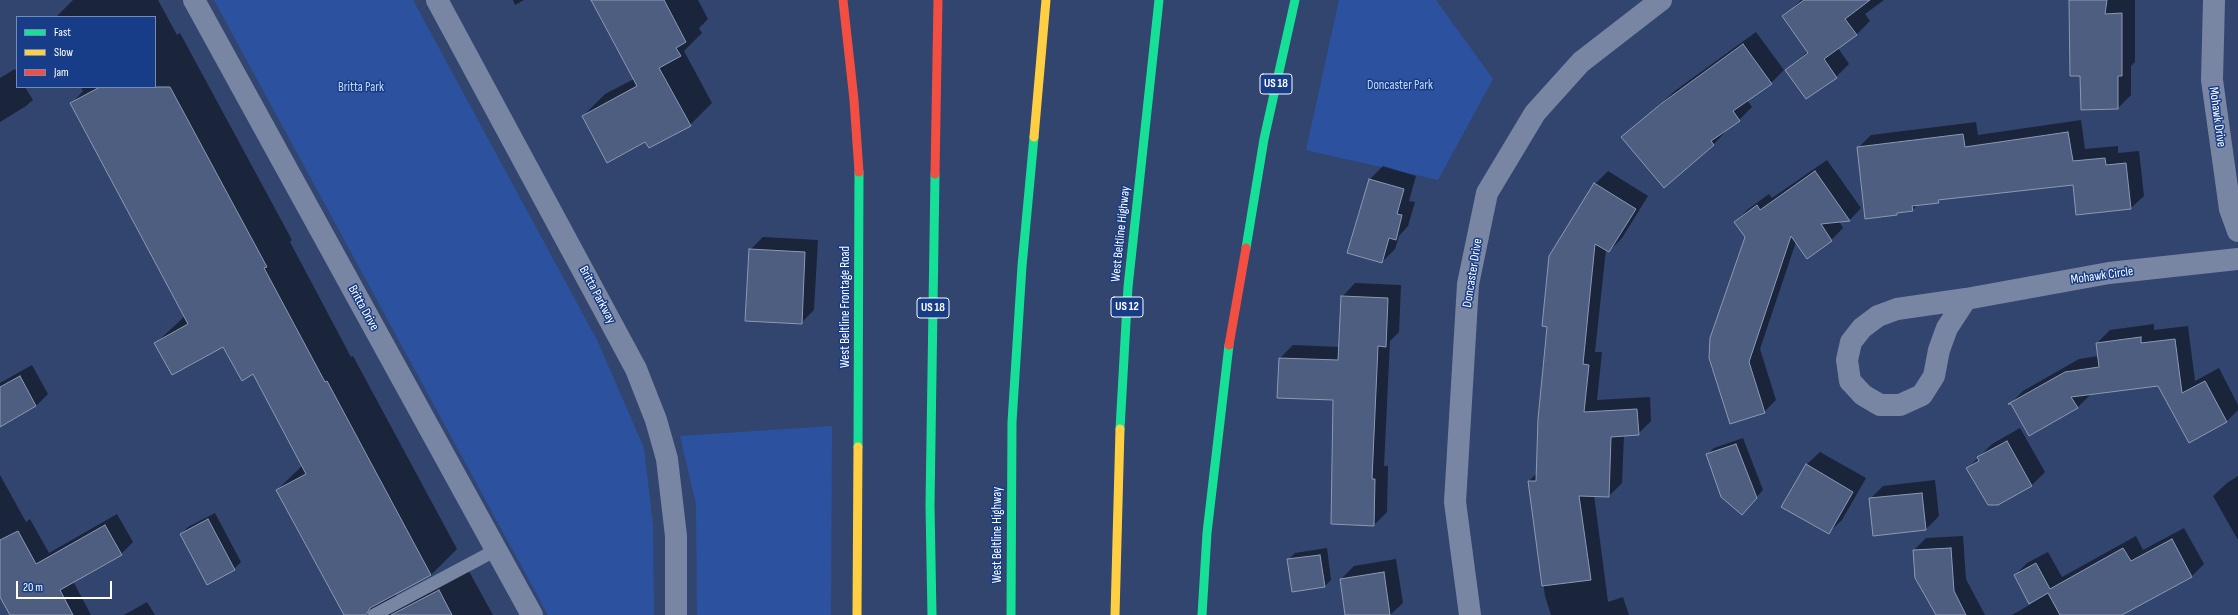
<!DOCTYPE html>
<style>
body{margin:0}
#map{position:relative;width:2238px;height:615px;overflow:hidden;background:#31456f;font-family:"Sofia Sans Condensed",sans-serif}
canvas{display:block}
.legend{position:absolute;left:16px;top:16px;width:140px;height:72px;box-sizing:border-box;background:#183d88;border:1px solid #748bb8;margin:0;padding:5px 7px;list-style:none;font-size:12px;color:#fff}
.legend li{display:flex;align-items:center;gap:8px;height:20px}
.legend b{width:20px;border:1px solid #748bb8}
.scale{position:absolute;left:16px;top:581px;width:96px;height:18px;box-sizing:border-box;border:2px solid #fff;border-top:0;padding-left:5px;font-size:12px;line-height:14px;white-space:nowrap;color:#fff;-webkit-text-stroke:3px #183d88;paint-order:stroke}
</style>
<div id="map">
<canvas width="2238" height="615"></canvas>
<ul class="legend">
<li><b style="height:5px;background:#16e098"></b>Fast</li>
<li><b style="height:5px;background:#ffcf43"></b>Slow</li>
<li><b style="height:5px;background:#f24e42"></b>Jam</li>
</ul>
<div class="scale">20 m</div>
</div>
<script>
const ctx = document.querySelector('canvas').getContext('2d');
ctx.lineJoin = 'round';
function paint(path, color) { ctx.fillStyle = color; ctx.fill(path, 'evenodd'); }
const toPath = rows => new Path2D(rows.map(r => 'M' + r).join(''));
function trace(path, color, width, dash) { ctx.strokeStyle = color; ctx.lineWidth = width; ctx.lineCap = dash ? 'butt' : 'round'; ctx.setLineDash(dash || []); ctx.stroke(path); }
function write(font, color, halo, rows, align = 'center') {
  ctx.font = font + ' "Sofia Sans Condensed",sans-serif'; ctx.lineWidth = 3; ctx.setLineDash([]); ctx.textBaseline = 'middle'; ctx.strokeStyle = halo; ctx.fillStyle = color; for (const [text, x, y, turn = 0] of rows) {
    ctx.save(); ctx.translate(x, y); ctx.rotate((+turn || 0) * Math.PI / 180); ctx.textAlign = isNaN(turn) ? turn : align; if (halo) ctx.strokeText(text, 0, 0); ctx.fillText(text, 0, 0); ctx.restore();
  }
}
paint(toPath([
 [214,0,413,0,597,340,644,448,653,525,654,615,548,615],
 [1339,0,1436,0,1493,79,1438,180,1306,150],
 [832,426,831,615,697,615,696,504,680,436]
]), '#2c529f');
paint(toPath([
 [73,0,158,0,177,35,180,33,292,240,290,242,351,357,353,356,457,549,431,575,394,594,400,598,465,564,493,615,345,615,277,490,303,465,253,373,223,345,156,343,185,316,71,104,83,91,81,87,155,87,155,17,56,17],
 [513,0,524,0,515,5],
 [592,0,698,0,708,19,699,28,702,33,684,51,712,103,690,125,646,140,583,116,605,94,634,79],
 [1801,0,1884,0,1865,14,1870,21,1856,35,1838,48,1849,64,1836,77,1787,70,1808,51,1784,16],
 [2070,0,2135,0,2135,62,2131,66,2131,95,2118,108,2081,75],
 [1756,32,1784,70,1771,83,1747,100,1752,107,1739,120,1725,130,1726,131,1714,144,1664,186,1623,137,1676,90],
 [15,69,17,73,17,87,25,87,33,100,26,106,0,122,0,78],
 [2081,120,2085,149,2118,146,2118,153,2139,151,2144,196,2131,208,2077,214,2074,184,1941,199,1938,202,1919,204,1912,210,1899,212,1897,214,1866,218,1858,148,1871,135,1976,122,1978,135],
 [1827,160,1861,208,1850,220,1839,221,1843,228,1831,240,1796,242,1760,349,1776,400,1764,412,1731,423,1746,236,1735,222,1747,210,1769,194,1772,198],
 [1383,166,1416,176,1409,201,1415,202,1408,226,1399,236,1395,249,1382,262,1348,252,1370,179],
 [1608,171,1648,196,1622,238,1609,251,1606,249,1595,352,1602,352,1597,400,1650,397,1651,421,1638,434,1624,435,1622,483,1609,496,1594,495,1608,602,1623,597,1629,615,1551,615,1545,596,1529,481,1537,473,1595,184],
 [763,237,818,240,814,310,801,323,750,250],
 [1355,283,1401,285,1399,332,1390,341,1384,466,1388,466,1387,512,1374,525,1334,399,1280,358,1293,345,1340,347,1342,297],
 [2154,324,2154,330,2188,326,2195,381,2219,368,2238,405,2238,410,2226,422,2159,385,2091,394,2077,408,2011,403,2023,391,2079,359,2098,356,2097,343,2110,330],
 [32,365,48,394,36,406,0,426,0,383],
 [2020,428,2045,472,2032,485,1997,504,1968,468,1992,444],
 [1743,438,1763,490,1748,507,1707,455,1714,448],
 [1820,452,1866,478,1842,520,1828,533,1806,465],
 [0,475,26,522,30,519,49,553,117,514,133,542,121,554,73,581,91,615,15,615,0,595],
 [2238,476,2238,540,2213,496,2227,483],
 [1935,480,1939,516,1926,529,1870,499,1883,486],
 [215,513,241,562,234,569,181,534,188,527],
 [2184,528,2204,564,2192,576,2152,598,2115,615,2012,615,2031,604,2015,575,2027,563,2048,552,2062,577,2136,536,2143,550],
 [1963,536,1966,579,1985,615,1937,615,1914,550,1926,538],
 [1327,548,1331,580,1325,586,1288,560,1295,553],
 [1396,559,1403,603,1390,615,1346,615,1341,579,1354,566],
 [147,602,155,615,124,615]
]), '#0007');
const building = toPath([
 [591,0,664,0,686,42,676,48,681,56,659,68,691,126,649,148,645,142,607,163,582,116,637,86,591,0],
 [1804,0,1870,0,1845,19,1857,35,1824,59,1837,78,1806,99,1785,70,1808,53,1782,16,1804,0],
 [2069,0,2107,0,2105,14,2122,13,2122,76,2118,76,2118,109,2081,110,2080,76,2070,76,2069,0],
 [1743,44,1772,84,1733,111,1740,121,1711,141,1714,145,1664,188,1621,137,1662,103,1743,44],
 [100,87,170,87,267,267,264,268,325,382,327,381,431,575,370,608,366,615,344,615,276,490,306,474,253,374,242,381,223,347,172,375,154,343,188,324,70,103,100,87],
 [2068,132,2073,161,2105,158,2106,165,2126,163,2131,209,2076,215,2073,185,1938,200,1939,203,1912,206,1913,211,1897,213,1897,215,1865,219,1857,147,1963,134,1965,147,2068,132],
 [1815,171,1850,221,1821,224,1832,241,1807,259,1791,236,1749,362,1765,413,1730,424,1709,358,1710,338,1745,237,1734,222,1757,205,1760,210,1815,171],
 [1369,179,1404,189,1397,214,1402,215,1396,240,1389,238,1382,263,1347,253,1369,179],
 [1594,183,1636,209,1609,252,1595,244,1583,364,1589,365,1584,412,1637,409,1639,435,1611,437,1609,497,1579,496,1591,580,1542,586,1528,481,1536,481,1538,419,1547,327,1542,326,1549,256,1594,183],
 [749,249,805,252,802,324,745,321,749,249],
 [1341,296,1388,298,1386,347,1378,346,1372,479,1375,479,1374,526,1331,524,1333,400,1277,398,1279,358,1338,360,1341,296],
 [2141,337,2141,343,2175,339,2182,393,2205,381,2227,422,2189,443,2158,386,2071,397,2078,408,2029,436,2011,404,2008,404,2065,372,2099,367,2096,343,2141,337],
 [20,376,36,406,0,427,0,387,20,376],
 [2007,441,2032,486,1998,505,1988,505,1966,468,1979,461,1977,457,2007,441],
 [1736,444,1757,498,1742,515,1721,497,1706,454,1736,444],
 [1806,464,1853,492,1829,534,1781,507,1806,464],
 [1922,493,1926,530,1873,536,1869,498,1922,493],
 [208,519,235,570,207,585,180,534,208,519],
 [105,525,122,555,60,590,73,615,10,615,0,597,0,540,18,531,36,564,105,525],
 [2172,539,2192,577,2122,615,2060,615,2048,593,2029,604,2014,575,2036,563,2050,589,2123,548,2131,561,2172,539],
 [1951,548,1954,591,1966,615,1936,615,1915,578,1913,550,1951,548],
 [1320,555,1325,587,1292,592,1287,559,1320,555],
 [1384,572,1390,615,1345,615,1340,579,1384,572],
 [439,590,452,615,391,615,439,590]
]);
paint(building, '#4e5e80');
trace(building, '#8c99b2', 1);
trace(toPath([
 [374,615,496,550]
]), '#7886a4', 13);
trace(toPath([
 [194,0,532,615],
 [437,0,636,369,656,420,667,459,676,536,676,615],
 [2214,0,2212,80,2230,209,2238,231],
 [1966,299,1947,328,1939,350,1934,376,1922,395,1900,405,1880,405,1863,395,1850,381,1847,360,1851,342,1862,328,1878,316,1897,309,1966,299,2109,273,2238,259],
 [1470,615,1455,502,1468,284,1487,193,1535,113,1581,62,1661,0]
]), '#7886a4', 22);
trace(toPath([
 [1246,248,1264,139,1295,0],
 [1120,429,1128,287,1159,0],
 [858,447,859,172],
 [932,615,930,505,935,174],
 [1011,615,1012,422,1022,266,1034,137],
 [1202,615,1207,533,1229,345]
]), '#16e098', 9);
trace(toPath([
 [1034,137,1046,0],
 [857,615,858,447],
 [1115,615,1120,429]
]), '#ffcf43', 9);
trace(toPath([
 [843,0,854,100,859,172],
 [935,174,938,0],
 [1229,345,1246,248]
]), '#f24e42', 9);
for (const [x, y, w] of [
 [1276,84,32],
 [1127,307,32],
 [933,308,32]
]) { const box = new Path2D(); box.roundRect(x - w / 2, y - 10, w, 20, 3); ctx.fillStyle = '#183d88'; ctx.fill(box); trace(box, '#fff', 1); }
write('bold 12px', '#fff', null, [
 ["US 18",1276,84],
 ["US 12",1127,307],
 ["US 18",933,308]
]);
write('13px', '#c6d8fa', '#183d88', [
 ["Doncaster Park",1400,86],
 ["Britta Park",361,88]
]);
write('13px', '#fff', '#183d88', [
 ["Mohawk Drive",2217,117,82],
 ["West Beltline Highway",1121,234,-84],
 ["Doncaster Drive",1473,273,-81],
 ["Mohawk Circle",2102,276,-8],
 ["Britta Parkway",597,295,62],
 ["West Beltline Frontage Road",846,307,-90],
 ["Britta Drive",363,308,61],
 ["West Beltline Highway",998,535,-90]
]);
</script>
